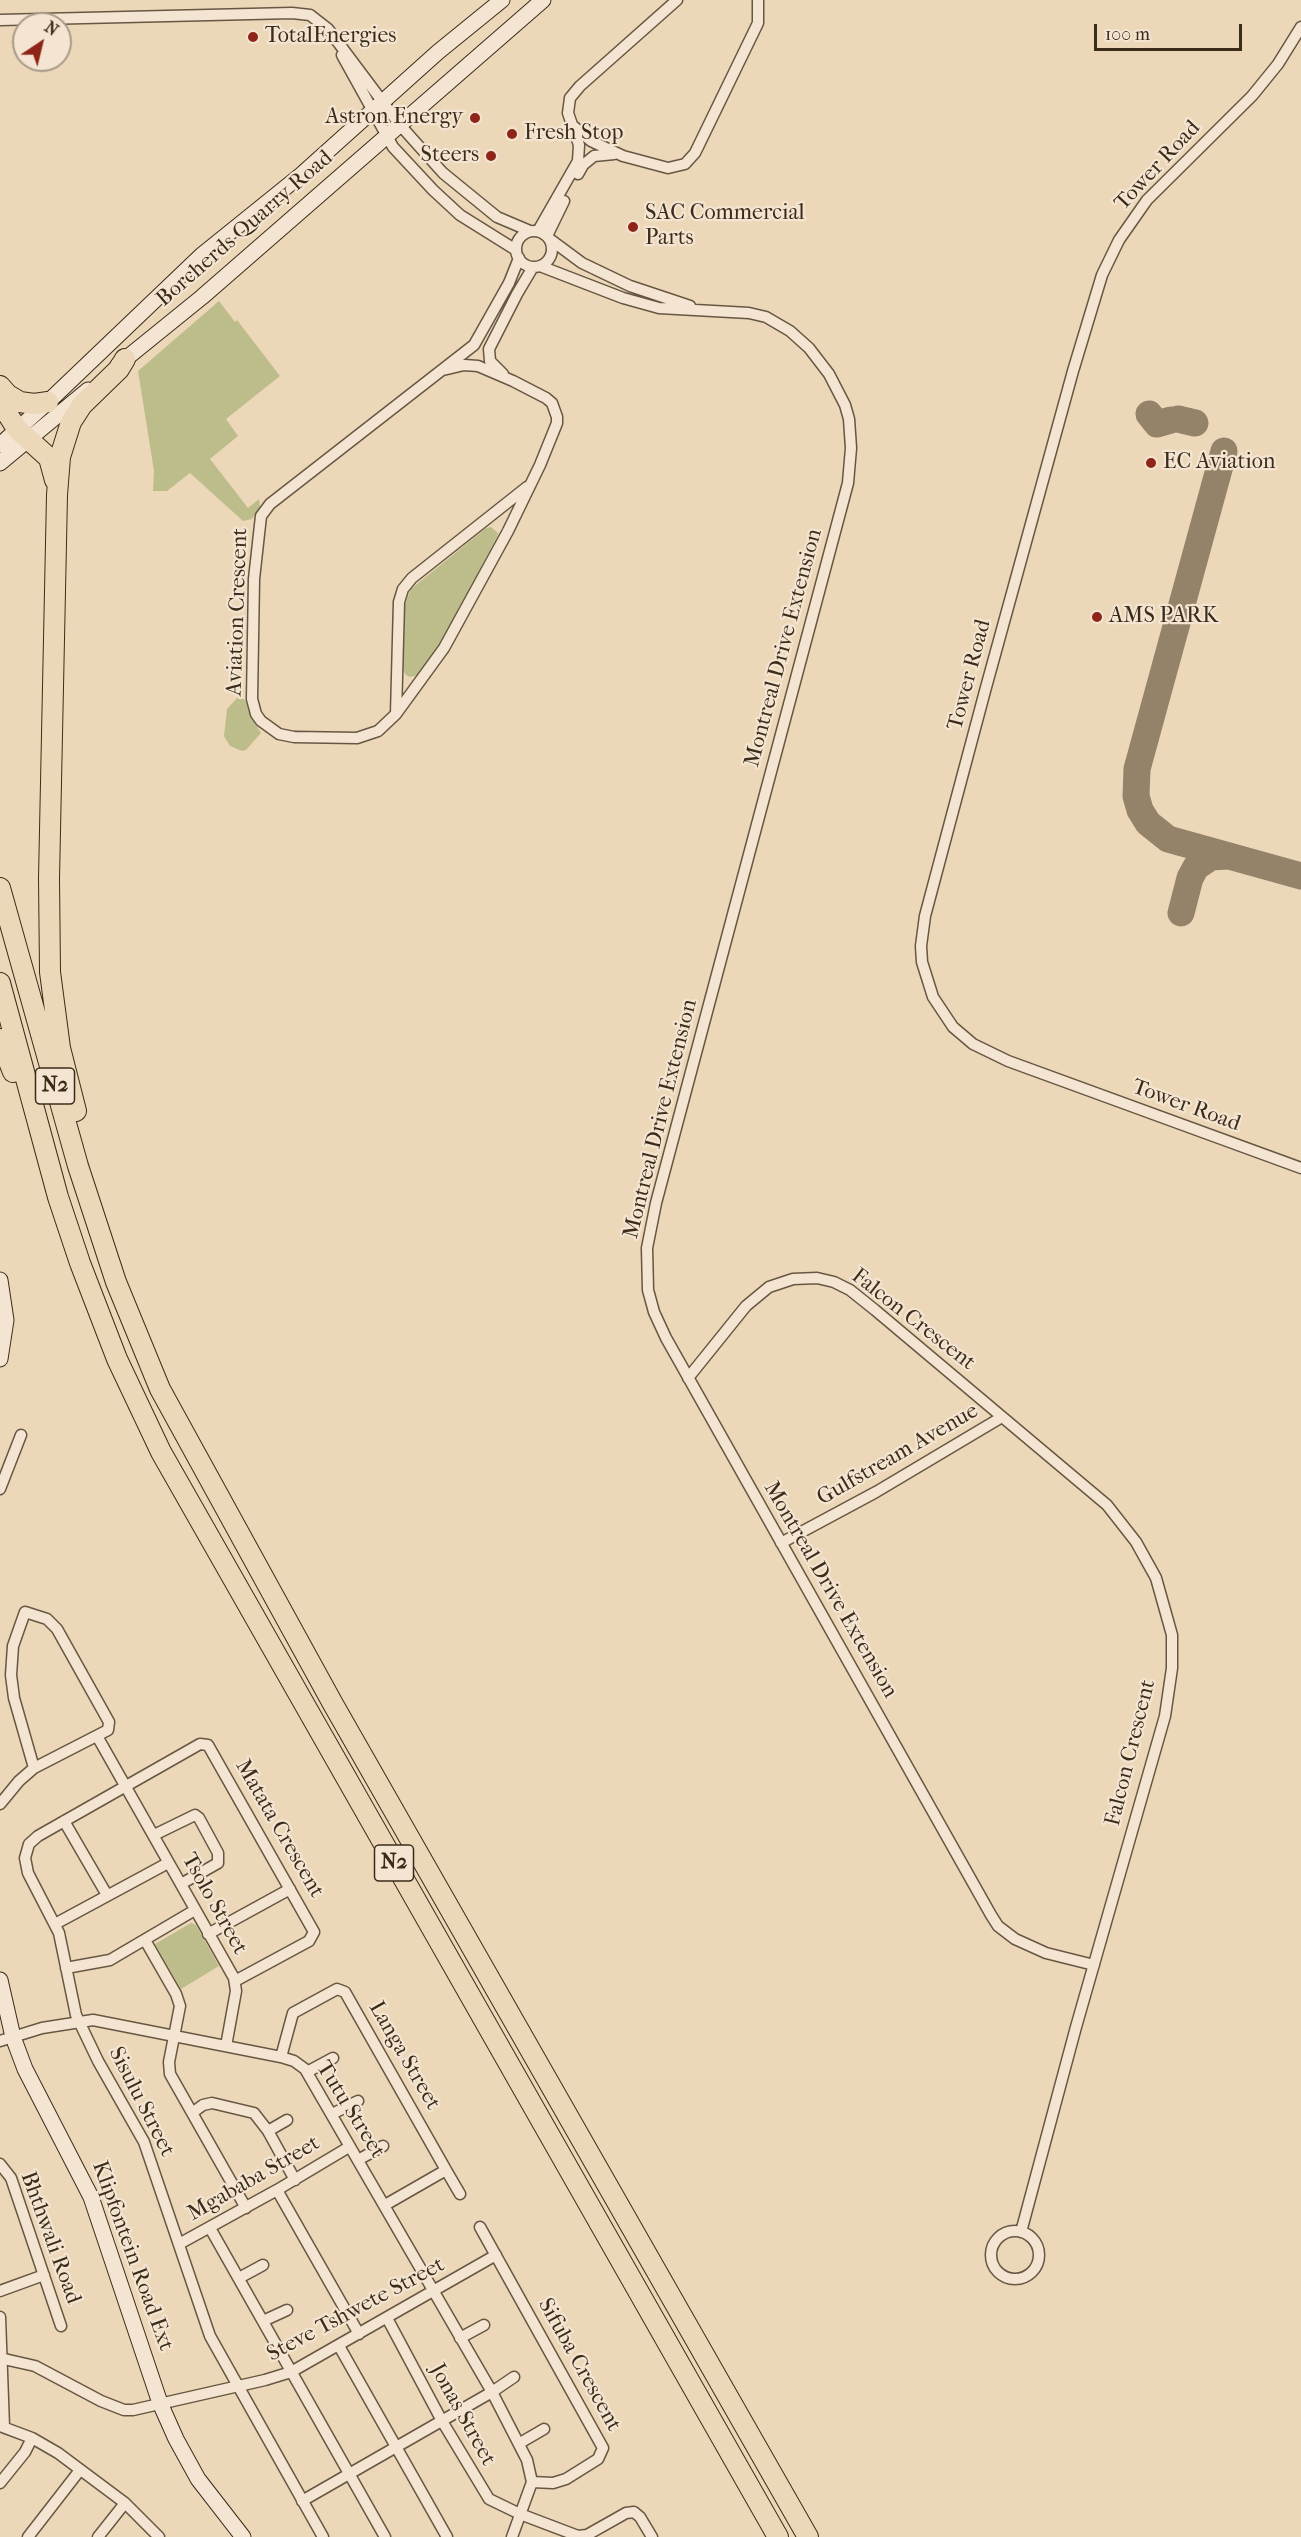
<!DOCTYPE html>
<style>
body{margin:0}
#map{position:relative;width:1301px;height:2537px;overflow:hidden;background:#ecd7b8;font-family:"IM FELL French Canon",serif}
canvas{display:block}
.north{position:absolute;left:12px;top:12px;width:60px;height:60px;box-sizing:border-box;background:#f3e5d1;border:2px solid #a99b88;border-radius:50%;rotate:35deg;font-size:16px;font-weight:700;line-height:24px;text-align:center;color:#3b2c1a}
.north::after{content:'';display:block;margin:auto;width:21px;height:27px;background:#8f2418;clip-path:polygon(50% 0,100% 100%,50% 72%,0 100%)}
.scale{position:absolute;left:1094px;top:24px;width:148px;height:27px;box-sizing:border-box;border:3px solid #3b2c1a;border-top:0;padding-left:8px;font-size:18px;line-height:21px;white-space:nowrap;color:#3b2c1a;-webkit-text-stroke:4px #f3e5d1;paint-order:stroke}
</style>
<div id="map">
<canvas width="1301" height="2537"></canvas>
<div class="north">N</div>
<div class="scale">100 m</div>
</div>
<script>
const ctx = document.querySelector('canvas').getContext('2d');
ctx.lineJoin = 'round';
function paint(path, color) { ctx.fillStyle = color; ctx.fill(path, 'evenodd'); }
const toPath = rows => new Path2D(rows.map(r => 'M' + r).join(''));
function trace(path, color, width, dash) { ctx.strokeStyle = color; ctx.lineWidth = width; ctx.lineCap = dash ? 'butt' : 'round'; ctx.setLineDash(dash || []); ctx.stroke(path); }
function write(font, color, halo, rows, align = 'center') {
  ctx.font = font + ' "IM FELL French Canon",serif'; ctx.lineWidth = 4.5; ctx.setLineDash([]); ctx.textBaseline = 'middle'; ctx.strokeStyle = halo; ctx.fillStyle = color; for (const [text, x, y, turn = 0] of rows) {
    ctx.save(); ctx.translate(x, y); ctx.rotate((+turn || 0) * Math.PI / 180); ctx.textAlign = isNaN(turn) ? turn : align; if (halo) ctx.strokeText(text, 0, 0); ctx.fillText(text, 0, 0); ctx.restore();
  }
}
paint(toPath([
 [219,301,235,322,237,320,280,376,226,419,238,436,210,459,248,508,259,499,260,507,252,519,243,521,190,473,167,491,153,491,154,471,138,371],
 [491,527,498,533,497,537,438,647,419,675,410,677,406,675,403,670,404,608,411,589,486,528],
 [238,697,245,700,250,716,261,733,246,750,242,751,230,746,224,736,227,709],
 [191,1923,196,1925,219,1966,181,1989,155,1944]
]), '#bdbd8b');
trace(toPath([
 [1149,414,1157,424,1171,420],
 [1178,419,1195,423],
 [1224,451,1137,769,1136,796,1140,810,1148,823,1168,839,1301,876],
 [1181,913,1190,878,1196,867,1211,857,1228,856]
]), '#948269', 27);
const street = toPath([
 [0,20,292,13,310,15,328,29,400,125,443,173,497,217,530,231],
 [1301,27,1278,64,1252,96,1147,200,1119,240,1102,275,1073,371,985,691,925,916,921,946,922,962,933,997,953,1027,973,1044,1008,1061,1301,1168],
 [342,55,393,147,433,190,460,215,516,250],
 [572,125,591,141,623,156,668,168,685,164,695,153,758,23,758,0],
 [578,174,583,165,594,156,614,154],
 '516 249a18 18 0 1 1 36 0a18 18 0 1 1-36 0Z',
 [538,231,578,161,579,145,568,113,570,98,580,86,677,0],
 [547,236,564,201],
 [551,240,582,263,630,286,690,306],
 [540,266,623,298,659,308,749,313,766,317,790,331,809,348,829,374,845,405,849,419,851,448,848,483,656,1203,647,1248,648,1290,654,1312,666,1338,991,1915,998,1926,1015,1939,1046,1953,1094,1965],
 [443,370,464,365,478,366,513,381,546,398,552,403,557,417,557,423,540,465,508,531,444,648,396,714,378,731,357,738,294,737,279,734,261,721,256,714,252,699,254,579,261,516,270,504,474,345,509,283,519,258],
 [503,374,490,361,489,349,517,294,533,267],
 [396,714,399,602,403,589,412,578,527,487],
 [688,1378,746,1306,769,1287,793,1279,817,1278,834,1282,850,1290,875,1310,1107,1505,1136,1542,1156,1578,1172,1635,1172,1668,1165,1716,1076,2027,1021,2232],
 [0,1489,21,1435],
 [781,1543,876,1492,1002,1417],
 [97,1736,234,1978,236,1991,226,2046],
 [0,1804,19,1781,34,1768,14,1698,11,1675,13,1646,25,1612,47,1619,57,1629,109,1722,108,1730,34,1768],
 [64,1821,107,1895],
 [154,1835,195,1815,199,1818,218,1853,218,1863,181,1884],
 [55,1924,168,1863],
 [208,1934,290,1889],
 [145,1940,176,1994,180,2006,169,2062,170,2074,246,2208],
 [66,1968,110,1960,195,1910],
 [235,1981,309,1941,314,1932,208,1745,200,1744,38,1836,29,1844,25,1858,28,1873,59,1933,76,2015,98,2061,144,2142,210,2336,323,2537],
 [0,2041,42,2028,93,2020,281,2057,294,2061,305,2069,492,2392,527,2460,532,2482,512,2537],
 [281,2057,293,2013,337,1989,345,1992,446,2170,385,2205],
 [307,2072,333,2058],
 [192,2113,203,2105,212,2103,254,2113,268,2131,295,2180],
 [332,2114,358,2101],
 [268,2131,287,2120],
 [358,2160,383,2146],
 [0,2164,11,2178,61,2326],
 [446,2170,460,2194],
 [277,2190,359,2334],
 [480,2227,603,2448,598,2459,566,2479,553,2483,532,2482],
 [210,2228,385,2537],
 '991 2255a24 24 0 1 1 48 0a24 24 0 1 1-48 0Z',
 [179,2244,277,2190,349,2147],
 [239,2278,263,2265],
 [0,2291,44,2275],
 [0,2317,4,2427],
 [387,2318,442,2421,489,2499,520,2514,578,2536,587,2535,626,2513,634,2512,640,2517,652,2537],
 [263,2321,287,2310],
 [460,2338,484,2325],
 [339,2346,447,2537],
 [0,2358,35,2366,101,2401,124,2410,133,2410,265,2380,291,2372,496,2255],
 [0,2426,32,2438,58,2453,125,2503,159,2537],
 [520,2443,544,2429],
 [0,2483,25,2452,32,2438],
 [302,2501,492,2392,514,2377],
 [28,2537,80,2470],
 [98,2537,125,2503]
]);
const secondary = toPath([
 [118,365,202,297,543,0],
 [0,445,48,402,203,254,301,175,438,52,502,0],
 [0,463,88,390],
 [0,1280,6,1320,0,1359],
 [0,1980,13,2037,25,2069,91,2197,160,2403,176,2439,198,2479,243,2537]
]);
const highway = toPath([
 [0,386,8,395,20,402,34,404,48,402],
 [0,402,17,429,49,458,55,480],
 [0,888,78,1166,116,1282,160,1389,333,1704,808,2537],
 [0,983,58,1197,80,1263,117,1359,161,1452,778,2537],
 [0,1039,13,1072],
 [76,1111,60,1048,50,972,49,878,57,495,60,457,71,422,82,405,119,369,125,359]
]);
trace(street, '#675742', 13);
trace(secondary, '#3b2c1a', 17);
trace(highway, '#3b2c1a', 22);
trace(street, '#f3e5d1', 10);
trace(secondary, '#f3e5d1', 15);
trace(highway, '#ecd7b8', 20);
for (const [x, y, r, color] of [
 [253,37,6,"#8f2418"],
 [475,118,6,"#8f2418"],
 [512,134,6,"#8f2418"],
 [491,156,6,"#8f2418"],
 [633,227,6,"#8f2418"],
 [1151,463,6,"#8f2418"],
 [1097,617,6,"#8f2418"]
]) { const dot = new Path2D(); dot.arc(x, y, r, 0, 2 * Math.PI); ctx.fillStyle = color; ctx.fill(dot); trace(dot, '#f3e5d1', 2); }
for (const [x, y, w] of [
 [55,1086,39],
 [394,1863,39]
]) { const box = new Path2D(); box.roundRect(x - w / 2, y - 18, w, 36, 4.5); ctx.fillStyle = '#f3e5d1'; ctx.fill(box); trace(box, '#3b2c1a', 1.5); }
write('bold 21px', '#3b2c1a', null, [
 ["N2",55,1086],
 ["N2",394,1863]
]);
write('22px', '#3b2c1a', '#f3e5d1', [
 ["TotalEnergies",265,37],
 ["Astron Energy",463,118,"right"],
 ["Fresh Stop",524,134],
 ["Steers",479,156,"right"],
 ["SAC Commercial",645,214],
 ["Parts",645,239],
 ["EC Aviation",1163,463],
 ["AMS PARK",1109,617]
], 'left');
write('22px', '#3b2c1a', '#f3e5d1', [
 ["Tower Road",1158,166,-47],
 ["Borcherds Quarry Road",245,229,-41],
 ["Aviation Crescent",238,612,-88],
 ["Montreal Drive Extension",784,648,-75],
 ["Tower Road",970,675,-75],
 ["Tower Road",1186,1106,20],
 ["Montreal Drive Extension",661,1119,-76],
 ["Falcon Crescent",913,1320,38],
 ["Gulfstream Avenue",898,1455,-30],
 ["Montreal Drive Extension",830,1590,60],
 ["Falcon Crescent",1131,1753,-76],
 ["Matata Crescent",279,1829,60],
 ["Tsolo Street",214,1904,61],
 ["Langa Street",404,2056,60],
 ["Sisulu Street",141,2102,63],
 ["Tutu Street",350,2110,58],
 ["Mgababa Street",254,2179,-30],
 ["Bhthwali Road",50,2238,70],
 ["Klipfontein Road Ext",132,2256,70],
 ["Steve Tshwete Street",356,2310,-28],
 ["Sifuba Crescent",579,2365,61],
 ["Jonas Street",462,2415,61]
]);
</script>
